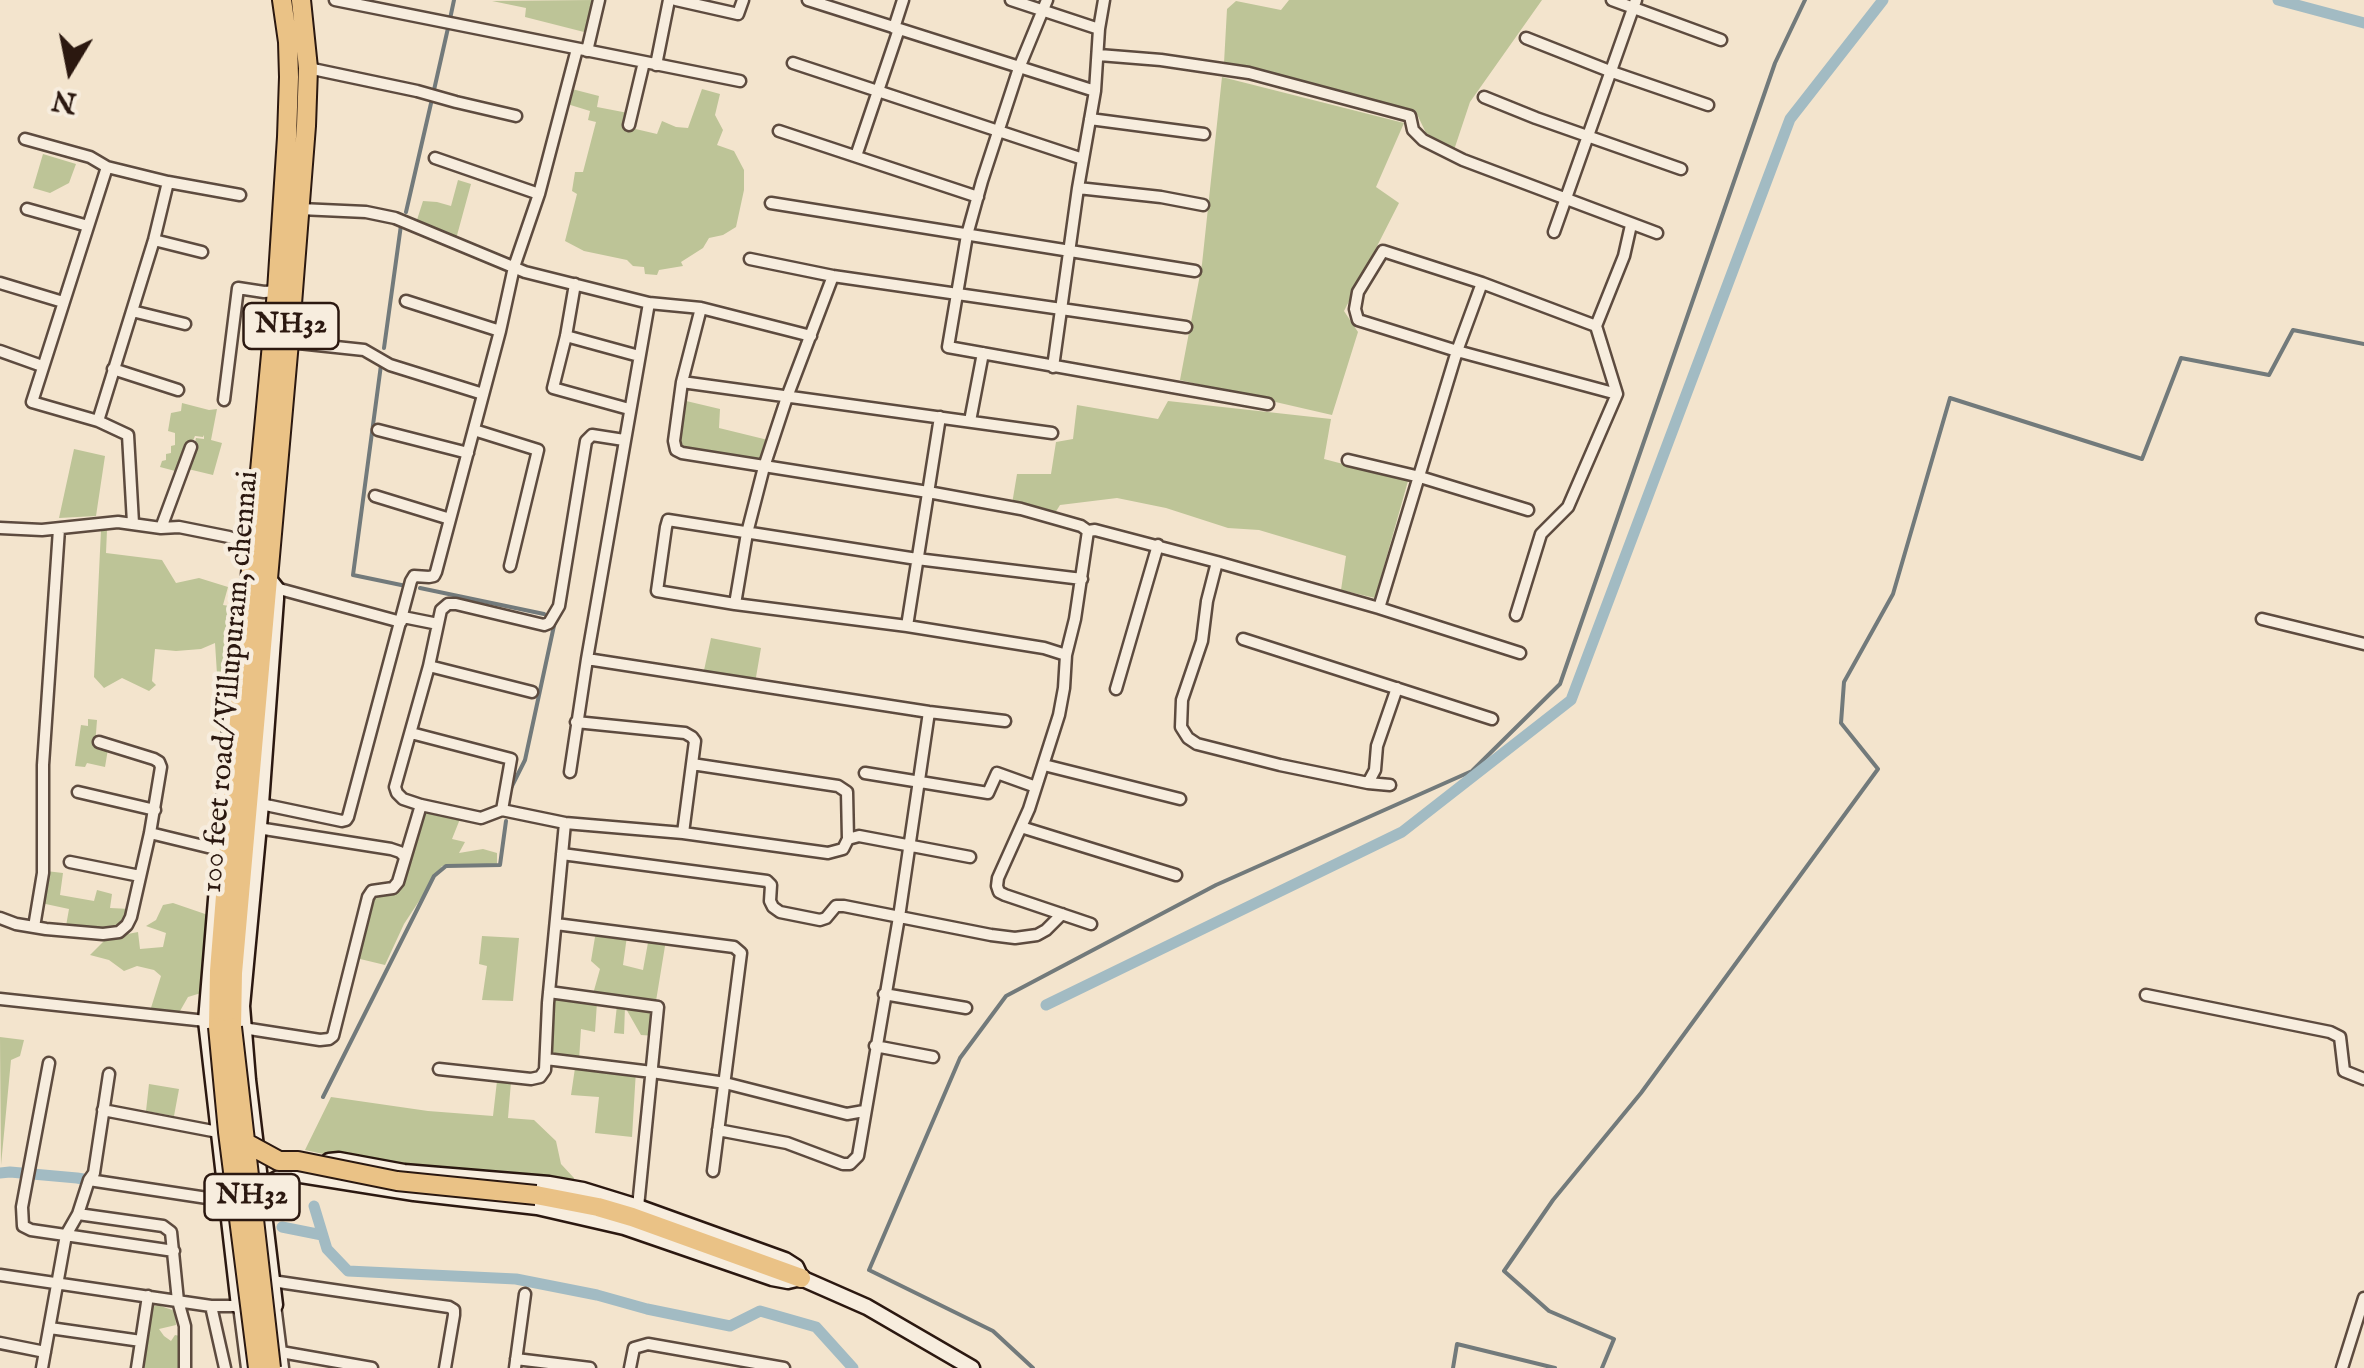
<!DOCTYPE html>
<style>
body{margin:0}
#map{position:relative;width:2364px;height:1368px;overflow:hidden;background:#f3e4cd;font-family:"IM FELL English",serif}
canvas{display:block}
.north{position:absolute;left:20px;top:20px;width:100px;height:100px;-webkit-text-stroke:8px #f7edde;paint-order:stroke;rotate:190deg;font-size:28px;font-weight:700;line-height:40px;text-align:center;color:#2b1810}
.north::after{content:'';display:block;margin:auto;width:35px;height:45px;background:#2b1810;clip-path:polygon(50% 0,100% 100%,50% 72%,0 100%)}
</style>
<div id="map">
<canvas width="2364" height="1368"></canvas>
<div class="north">N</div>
</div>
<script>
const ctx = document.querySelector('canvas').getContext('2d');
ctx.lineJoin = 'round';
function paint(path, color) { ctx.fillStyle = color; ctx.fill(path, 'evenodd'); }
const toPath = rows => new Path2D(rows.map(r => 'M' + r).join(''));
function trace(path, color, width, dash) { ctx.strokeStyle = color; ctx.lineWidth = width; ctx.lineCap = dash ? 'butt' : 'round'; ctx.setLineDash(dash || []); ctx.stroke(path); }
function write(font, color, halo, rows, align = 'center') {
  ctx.font = font + ' "IM FELL English",serif'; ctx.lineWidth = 9; ctx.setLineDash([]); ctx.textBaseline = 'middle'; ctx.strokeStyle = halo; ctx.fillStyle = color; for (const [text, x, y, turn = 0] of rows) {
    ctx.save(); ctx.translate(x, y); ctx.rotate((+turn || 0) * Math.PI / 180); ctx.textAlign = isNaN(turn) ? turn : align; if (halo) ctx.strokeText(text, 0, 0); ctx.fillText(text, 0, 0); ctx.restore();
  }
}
paint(toPath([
 [594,0,588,33,525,17,526,8,492,1],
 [1289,0,1542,0,1470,102,1454,150,1426,133,1415,110,1224,63,1227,9,1236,1,1281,10],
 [1222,77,1404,123,1376,187,1399,203,1344,311,1358,332,1332,415,1180,380,1202,264],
 [568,88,599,96,597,107,628,113,627,127,657,134,662,121,676,127,688,128,702,89,720,94,715,115,723,130,717,145,734,151,744,170,744,190,736,227,723,235,709,238,703,248,681,262,683,266,659,270,657,275,645,274,644,267,633,266,627,260,584,251,565,241,577,194,572,191,575,172,583,172,596,122,588,120,590,111,564,103],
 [43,154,76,164,69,183,50,193,33,188],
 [458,180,471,184,456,239,416,223,423,201,437,202,451,206],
 [682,400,720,409,719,428,768,440,759,463,678,448],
 [1168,401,1331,419,1324,459,1408,481,1375,598,1341,590,1346,556,1259,530,1228,528,1166,508,1117,498,1060,505,1055,513,1012,504,1017,474,1051,474,1056,442,1073,439,1077,405,1158,419],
 [182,403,209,410,217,409,211,440,222,443,213,475,188,469,196,438,204,439,204,435,203,437,195,436,179,472,160,467,162,461,166,460,166,454,171,453,171,446,175,445,175,433,168,431,171,413,181,411],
 [74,449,105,456,96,516,59,518],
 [101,530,107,530,106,553,162,560,176,583,199,578,228,587,223,605,235,607,229,676,217,674,215,643,201,649,176,651,155,649,152,681,156,685,149,691,122,678,104,688,94,677],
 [711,638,761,648,755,683,703,675],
 [88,719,97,720,95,746,108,749,105,767,87,763,85,767,75,766,81,725,88,726],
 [426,809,462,814,452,839,465,842,459,853,483,849,497,853,497,865,442,866,404,924,385,965,356,958,368,897,394,887,416,821],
 [46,871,63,873,60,895,94,901,97,890,112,894,110,908,130,909,121,926,100,930,66,926,69,909,41,903],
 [173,903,208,915,207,940,203,948,201,993,188,997,180,1011,166,1013,150,1011,161,976,154,970,137,966,124,971,109,960,90,955,107,938,138,932,140,949,163,947,166,933,146,926,156,920,163,905],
 [596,931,627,936,623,965,643,970,649,937,666,940,656,1001,593,994,600,969,591,961],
 [482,936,519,938,513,1001,482,1000,487,966,479,964],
 [551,992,658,1007,656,1036,641,1035,625,1007,624,1034,614,1033,617,1005,597,1002,595,1032,581,1029,579,1060,546,1058],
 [0,1037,24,1040,20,1056,11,1060,1,1165],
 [549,1064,636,1070,632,1137,595,1133,599,1097,571,1095,575,1068],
 [497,1081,511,1082,508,1118,534,1120,556,1141,561,1164,574,1178,573,1186,404,1172,305,1150,331,1097,428,1111,493,1116],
 [149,1084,179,1089,174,1116,146,1111],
 [158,1305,175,1311,176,1325,159,1329,164,1336,171,1341,175,1335,180,1336,180,1368,141,1368,152,1307]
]), '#bdc497');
trace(toPath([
 [450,19,454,0],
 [434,90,448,28],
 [406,212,432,99],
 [384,348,401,225],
 [381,365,353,575,406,586],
 [420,588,544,614],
 [510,790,525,760,555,621],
 [323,1097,434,876,446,866,500,865,506,821],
 [1033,1368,993,1331,869,1270,960,1058,1006,996,1216,885,1472,771,1560,684,1775,63,1805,0],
 [1453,1368,1457,1344,1555,1368],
 [1602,1368,1614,1339,1549,1311,1504,1271,1553,1200,1641,1093,1878,769,1841,723,1844,682,1893,594,1950,398,2142,459,2181,358,2269,375,2293,330,2364,344]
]), '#727a7b', 4);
trace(toPath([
 [2278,0,2364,23],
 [1046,1005,1402,832,1571,700,1790,119,1883,0],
 [0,1173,10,1172,77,1178,95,1181],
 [314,1206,327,1249,348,1271,516,1279,597,1295,647,1309,730,1326,760,1311,816,1327,853,1368],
 [282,1227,322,1235]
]), '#a2bbc3', 11);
const street = toPath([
 [335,0,740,81],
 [676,0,738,14,743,0],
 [808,0,1095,91],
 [1011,0,1099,29],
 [1047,0,1019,68,982,181,967,235,948,347,1268,404],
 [1612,0,1721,40],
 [894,28,903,0],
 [1526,38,1612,72,1708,105],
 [587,51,599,0],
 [1099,55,1161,60,1249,73,1410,116,1413,130,1423,140,1463,160,1657,233],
 [793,63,1083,159],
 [656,65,669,0],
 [308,68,417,91,456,102,516,116],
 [1484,97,1536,118,1681,169],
 [1090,119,1204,134],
 [629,125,644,62],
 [779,131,978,197],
 [25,139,90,157,107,167,168,182,240,195],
 [856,156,899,29],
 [435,158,539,194],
 [107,167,32,402,98,421,128,435,133,523],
 [1078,188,1161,197,1203,205],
 [771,203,1195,271],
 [27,209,88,226],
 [300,209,366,212,395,218,525,272,649,303,701,308,811,336],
 [1554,232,1636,0],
 [154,240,202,252],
 [750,259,833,276,1186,327],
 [0,283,63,302],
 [575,284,566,336,553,388,629,409],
 [406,301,500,331],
 [701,308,682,382,674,441,676,450,682,453,928,492,1021,509,1081,526,1088,531],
 [132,311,185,324],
 [1596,326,1482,283,1383,251,1358,292,1355,309,1358,320,1457,351,1617,394],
 [566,336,639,356],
 [289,342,364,350,390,365,483,394],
 [0,351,42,366],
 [1053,367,1078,188,1095,91,1099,29,1104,0],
 [113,369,178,390],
 [682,382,1052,433],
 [224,400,238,288,264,292,277,291],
 [98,421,154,240,168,182],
 [970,421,983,353],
 [378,430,468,453],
 [474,430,538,450,510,566],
 [624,440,592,435,586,441,559,606,549,623,544,625,456,604,448,604,441,610,429,666,395,787,397,793,403,799,421,805,481,818,502,810,565,823,683,833,828,853,843,849,848,839,859,836,970,857],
 [1348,460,1420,477,1528,510],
 [375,496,450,519],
 [0,528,42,530,118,522,161,528,179,527,229,537,253,545,270,546],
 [161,528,191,447],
 [1217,562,1379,608,1520,653],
 [272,587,401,622],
 [735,604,747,533,764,467,787,397,833,276],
 [1379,608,1457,351,1482,283],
 [1516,615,1541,534,1568,507,1617,394,1596,326,1624,256,1631,225],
 [403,617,438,624],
 [2262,619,2364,644],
 [907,626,940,417],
 [1243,639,1492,719],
 [1066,655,1044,648,907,626,735,604,657,591,666,527,668,520,917,559,1082,579],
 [587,659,929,712,1005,721],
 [429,666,532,692],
 [1116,689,1158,545],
 [576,722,685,733,692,737,695,741,683,833],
 [411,733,511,759,502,810],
 [692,764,838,786,847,792,848,839],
 [1044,765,1180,799],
 [570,772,587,659,649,303],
 [865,773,988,793,997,773,1036,787],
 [1368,783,1375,770,1377,746,1397,688],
 [78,792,155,810],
 [261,804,342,821,346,820,348,817,411,581,414,576,429,577,434,576,436,572,500,331,514,267,539,194,577,49],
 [1021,827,1176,875],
 [258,828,391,849,400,852,405,857],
 [150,833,220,850],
 [562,854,767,881,771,885,770,901,773,907,780,912,820,920,826,918,836,906,844,906,991,935,1015,938,1037,935,1046,930,1062,914],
 [70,862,140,876],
 [0,918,16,924,46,929,103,934,119,932,127,925,131,917,150,833,161,767,159,762,154,759,99,742],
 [556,924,734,947,741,953,713,1171],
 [1091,924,1005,895,999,892,997,886,998,878,1029,809,1059,715,1064,688,1066,655,1075,619,1088,531,1095,530,1217,562,1207,601,1202,641,1182,700,1181,727,1188,738,1197,744,1280,765,1368,783,1390,785],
 [34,927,43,873,43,765,59,529],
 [549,992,658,1007,638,1207],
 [884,994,966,1008],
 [2146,995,2330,1032,2340,1037,2344,1071,2364,1079],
 [0,999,206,1021],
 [243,1028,320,1040,329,1039,333,1036,368,897,372,891,393,888,398,882,421,805],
 [875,1046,933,1057],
 [546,1059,652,1072,725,1083,847,1114,864,1111],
 [49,1063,22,1207,23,1226,31,1230,174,1251],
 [439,1069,531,1079,540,1077,545,1070,548,1003,565,823],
 [103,1110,218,1132],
 [718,1130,787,1143,843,1164,850,1164,858,1156,899,917,929,712],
 [89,1180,227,1201],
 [78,1214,163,1226,171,1232,178,1301,185,1326,185,1368],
 [0,1275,211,1306,239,1306,247,1368],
 [272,1281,449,1307,454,1310,454,1315,445,1368],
 [275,1305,283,1368],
 [211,1306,225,1368],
 [50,1328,141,1341],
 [0,1343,45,1352],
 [281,1352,372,1368],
 [516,1359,590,1368],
 [42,1368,66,1235,78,1214,89,1180,94,1173,109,1074],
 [137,1368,148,1296],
 [515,1368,525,1294],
 [630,1368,634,1348,648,1344,784,1368],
 [2342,1368,2364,1298]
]);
const secondary = toPath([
 [237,644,206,1021,239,1306,275,1305,248,1080,242,1006,261,804,276,599,276,588,268,578],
 [323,1167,329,1161,339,1160,404,1172,549,1184,583,1190,638,1207,785,1260,796,1267,801,1278],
 [262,1187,281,1177,301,1175,414,1193,537,1207,624,1227,772,1278,788,1281,801,1278,867,1307,972,1368]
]);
const highway = toPath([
 [218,1027,219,971,253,545,277,291,287,137,289,77,288,42,282,0],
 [232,1027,233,973,289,342,306,126,308,68,301,0],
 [536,1195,598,1207,632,1217,801,1278]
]);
trace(street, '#5d4b3f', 15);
trace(secondary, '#2b1810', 19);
trace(highway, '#2b1810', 22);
trace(street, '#f7edde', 10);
trace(secondary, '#f7edde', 14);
trace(highway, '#eac286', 18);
const highwayBridge = toPath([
 [218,1027,228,1132,258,1368],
 [232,1027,271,1368],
 [246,1143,279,1161,298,1161,397,1181,536,1195]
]);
trace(highwayBridge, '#2b1810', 22, []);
trace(highwayBridge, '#eac286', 18);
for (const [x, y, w] of [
 [291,326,95],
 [252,1197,95]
]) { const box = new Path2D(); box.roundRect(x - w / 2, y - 23, w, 46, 8); ctx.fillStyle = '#f7edde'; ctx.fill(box); trace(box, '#2b1810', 2.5); }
write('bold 28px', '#2b1810', null, [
 ["NH32",291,326],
 ["NH32",252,1197]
]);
write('30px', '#2b1810', '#f7edde', [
 ["100 feet road/ Villupuram, chennai",232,682,-85]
]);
</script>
